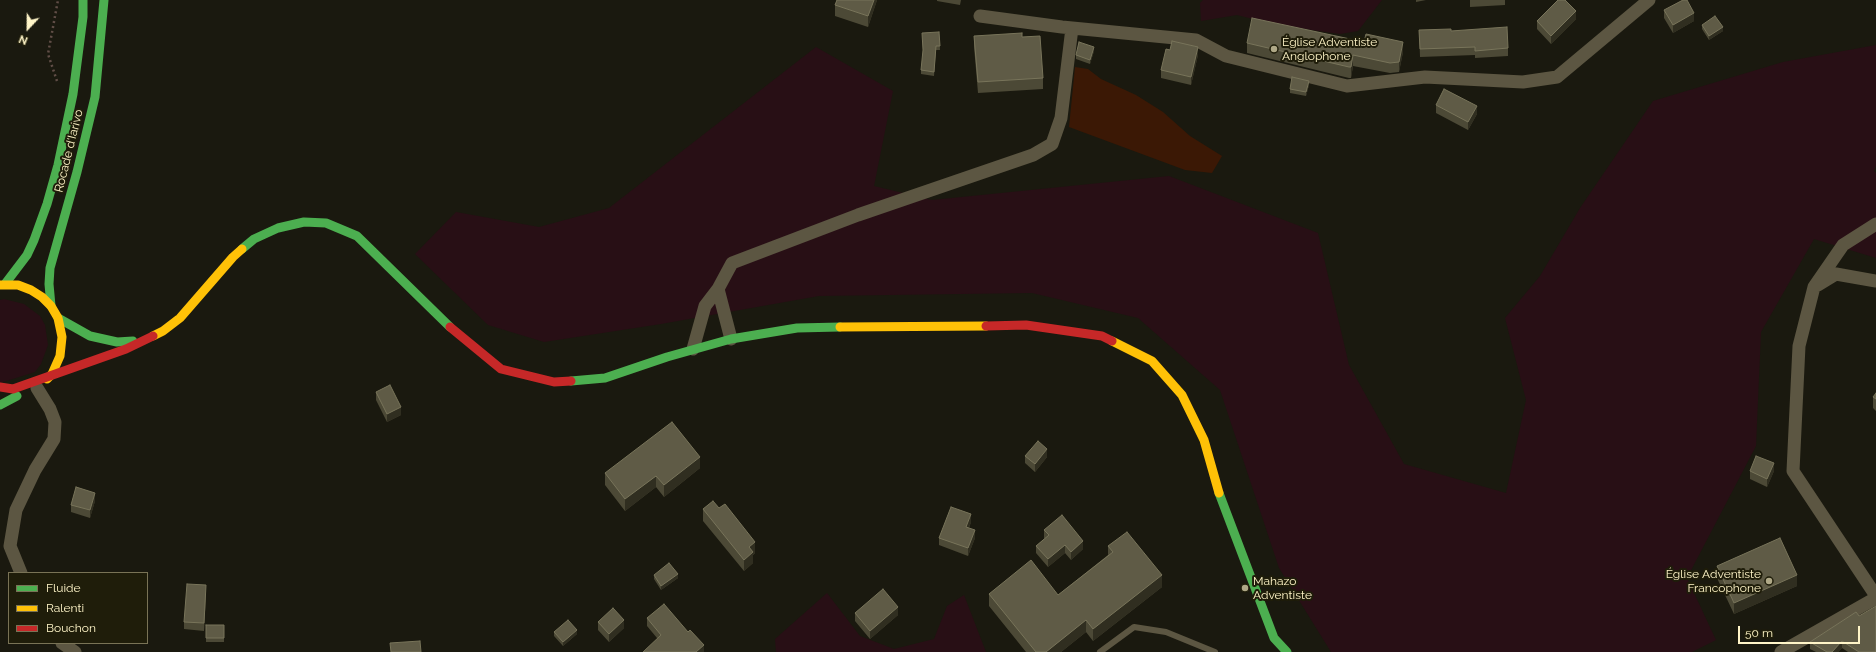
<!DOCTYPE html>
<meta charset="utf-8">
<style>
body{margin:0}
#map{position:relative;width:1876px;height:652px;overflow:hidden;background:#1a190f;font-family:Raleway,sans-serif}
canvas{display:block}
.legend{position:absolute;left:8px;top:572px;width:140px;height:72px;box-sizing:border-box;background:#1f1d0a;border:1px solid #797356;margin:0;padding:5px 7px;list-style:none;font-size:12px;color:#fff5c8}
.legend li{display:flex;align-items:center;gap:8px;height:20px}
.legend b{width:20px;border:1px solid #797356}
.north{position:absolute;left:8px;top:8px;width:40px;height:40px;-webkit-text-stroke:3px #1f1d0a;paint-order:stroke;rotate:202deg;font-size:11px;font-weight:700;line-height:16px;text-align:center;color:#fff5c8}
.north::after{content:'';display:block;margin:auto;width:14px;height:18px;background:#fff5c8;clip-path:polygon(50% 0,100% 100%,50% 72%,0 100%)}
.scale{position:absolute;left:1738px;top:626px;width:122px;height:18px;box-sizing:border-box;border:2px solid #fff5c8;border-top:0;padding-left:5px;font-size:12px;line-height:14px;white-space:nowrap;color:#fff5c8;-webkit-text-stroke:3px #1f1d0a;paint-order:stroke}
</style>
<div id="map">
<canvas width="1876" height="652"></canvas>
<ul class="legend">
<li><b style="height:5px;background:#4caf50"></b>Fluide</li>
<li><b style="height:5px;background:#ffc107"></b>Ralenti</li>
<li><b style="height:5px;background:#c62828"></b>Bouchon</li>
</ul>
<div class="north">N</div>
<div class="scale">50 m</div>
</div>
<script>
const ctx = document.querySelector('canvas').getContext('2d');
ctx.lineJoin = 'round';
function paint(path, color) { ctx.fillStyle = color; ctx.fill(path, 'evenodd'); }
const toPath = rows => new Path2D(rows.map(r => 'M' + r).join(''));
function trace(path, color, width, dash) { ctx.strokeStyle = color; ctx.lineWidth = width; ctx.lineCap = dash ? 'butt' : 'round'; ctx.setLineDash(dash || []); ctx.stroke(path); }
function write(font, color, halo, rows, align = 'center') {
  ctx.font = font + ' Raleway,sans-serif'; ctx.lineWidth = 4; ctx.setLineDash([]); ctx.textBaseline = 'middle'; ctx.strokeStyle = halo; ctx.fillStyle = color; for (const [text, x, y, turn = 0] of rows) {
    ctx.save(); ctx.translate(x, y); ctx.rotate((+turn || 0) * Math.PI / 180); ctx.textAlign = isNaN(turn) ? turn : align; if (halo) ctx.strokeText(text, 0, 0); ctx.fillText(text, 0, 0); ctx.restore();
  }
}
paint(toPath([
 [1203,0,1382,0,1358,31,1340,34,1277,25,1237,15,1201,21,1200,3],
 [1876,45,1876,166,1874,171,1876,173,1876,258,1814,239,1761,332,1756,446,1687,578,1716,640,1692,652,1331,652,1279,568,1220,390,1138,318,1032,293,819,296,661,324,544,342,488,325,415,254,456,212,539,227,609,208,816,47,893,91,874,186,932,200,1169,176,1318,233,1349,365,1404,464,1506,493,1526,400,1505,318,1540,276,1580,208,1653,101,1783,62],
 [4,299,24,304,40,316,45,325,48,345,41,364,35,372,0,383,0,300],
 [827,593,860,636,894,649,934,639,947,606,964,595,986,652,776,652,775,639]
]), '#280f15');
paint(toPath([
 [1075,67,1088,69,1101,79,1136,95,1163,112,1190,136,1222,156,1212,173,1185,170,1069,127]
]), '#3b1805');
trace(toPath([
 [57,81,48,54,58,0]
]), '#614e47', 2.5, [2, 3]);
trace(toPath([
 [1100,652,1134,627,1166,632,1215,652]
]), '#5c5642', 6);
trace(toPath([
 [980,16,1062,27,1196,40,1226,56,1347,86,1425,77,1523,82,1557,77,1649,0],
 [1876,224,1843,245,1814,287,1799,346,1793,471,1876,596],
 [1818,285,1836,274,1876,281],
 [718,289,732,263,858,215,1033,155,1052,144,1061,118,1072,28],
 [693,349,705,306,718,289,731,339],
 [21,573,10,546,16,510,35,470,54,439,55,422,50,409,37,388],
 [62,643,75,652],
 [1781,652,1876,598]
]), '#5c5642', 13);
trace(toPath([
 [242,249,254,239,278,228,304,222,326,223,357,236,450,327],
 [5,284,27,255,34,240,47,204,58,165,73,94,83,17,83,0],
 [51,306,49,284,50,268,77,172,95,97,104,0],
 [58,318,90,336,117,342,133,341],
 [571,381,605,378,667,357,731,339,797,328,840,327],
 [0,405,17,396],
 [1219,493,1274,638,1287,652]
]), '#4caf50', 9);
trace(toPath([
 [0,285,18,285,31,290,42,297,51,306,58,318,62,337,60,356,52,374,47,379],
 [840,327,986,326],
 [153,336,163,331,180,318,233,257,242,249],
 [1112,341,1152,361,1182,395,1204,440,1219,493]
]), '#ffc107', 9);
trace(toPath([
 [986,326,1026,325,1102,336,1112,341],
 [450,327,501,369,554,382,571,381],
 [0,387,13,389,126,349,153,336]
]), '#c62828', 9);
paint(toPath([
 [837,0,877,0,868,27,835,16,835,5],
 [937,0,961,0,960,5,937,1],
 [1416,0,1426,0,1416,2],
 [1470,0,1505,0,1505,5,1470,7],
 [1664,10,1694,21,1673,33,1664,18],
 [1576,19,1551,44,1537,29,1537,21],
 [1702,25,1723,31,1709,40,1702,29],
 [1419,30,1451,31,1508,48,1508,56,1475,58,1475,55,1420,57],
 [939,32,940,50,936,50,934,76,921,74,921,70],
 [974,36,1022,37,1043,78,1043,89,978,93,974,47],
 [1247,43,1403,52,1399,72,1390,73,1353,66,1351,78,1349,78,1247,53],
 [1170,50,1198,55,1191,85,1161,78,1161,70],
 [1094,51,1090,64,1076,59,1076,55],
 [1309,85,1306,96,1290,93,1290,89],
 [1436,105,1477,114,1468,130,1436,113],
 [376,392,401,415,387,422,376,400],
 [1876,393,1876,411,1873,408,1873,397],
 [1025,456,1047,457,1035,472,1025,463],
 [700,468,664,497,656,487,625,511,605,485,605,473],
 [1750,471,1774,471,1767,487,1750,479],
 [95,501,90,518,71,512,71,505],
 [703,509,755,553,753,555,753,563,744,571,703,521],
 [971,522,969,528,975,538,968,556,939,545,939,538],
 [1044,530,1083,549,1071,560,1065,553,1048,567,1036,553,1036,546,1045,538,1044,538],
 [1108,546,1162,587,1093,641,1086,632,1061,652,1026,652,989,606,989,594,1058,595,1108,555],
 [1717,566,1797,586,1734,614,1717,578],
 [654,575,678,578,661,590,654,579],
 [206,593,204,631,184,629,184,622],
 [1856,612,1876,652,1848,652,1842,648,1838,652,1816,652,1810,649,1810,642],
 [855,613,898,615,870,639,855,621],
 [647,618,704,652,657,638,647,626],
 [598,622,624,628,609,642,598,630],
 [206,625,224,625,224,642,206,642],
 [554,632,577,634,563,646,554,636]
]), '#4c4936');
paint(toPath([
 [874,0,877,0,868,27,868,16],
 [1576,11,1576,19,1551,44,1551,36],
 [1694,13,1694,21,1673,33,1673,25],
 [1723,27,1723,31,1709,40,1709,36],
 [1403,42,1403,52,1399,72,1399,62],
 [1094,47,1094,51,1090,64,1090,60],
 [1198,47,1198,55,1191,85,1191,77],
 [1353,55,1353,66,1351,78,1351,67],
 [1309,81,1309,85,1306,96,1306,92],
 [1477,106,1477,114,1468,130,1468,122],
 [401,407,401,415,387,422,387,414],
 [1047,449,1047,457,1035,472,1035,464],
 [700,457,700,468,664,497,664,485],
 [1774,463,1774,471,1767,487,1767,479],
 [656,476,656,487,625,511,625,499],
 [95,493,95,501,90,518,90,510],
 [971,514,971,522,966,535,966,527],
 [975,530,975,538,968,556,968,548],
 [1083,541,1083,549,1071,560,1071,552],
 [755,542,755,553,753,555,753,563,744,571,744,560,749,547],
 [1065,545,1065,553,1048,567,1048,559],
 [678,574,678,578,661,590,661,586],
 [1162,575,1162,587,1093,641,1093,629],
 [1797,575,1797,586,1734,614,1734,603],
 [206,585,206,593,204,631,204,623],
 [898,607,898,615,870,639,870,631],
 [624,620,624,628,609,642,609,634],
 [1086,620,1086,632,1061,652,1046,652],
 [577,630,577,634,563,646,563,642],
 [1842,641,1842,648,1838,652,1832,652],
 [704,645,704,652,696,652]
]), '#302e20');
const building = toPath([
 [837,0,874,0,868,16,835,5,837,0],
 [1558,0,1565,0,1576,11,1551,36,1537,21,1558,0],
 [1683,0,1687,0,1694,13,1673,25,1664,10,1683,0],
 [1715,16,1723,27,1709,36,1702,25,1715,16],
 [1252,18,1364,42,1366,34,1403,42,1399,62,1390,63,1353,55,1351,67,1349,67,1247,43,1252,18],
 [1507,27,1508,48,1475,51,1475,47,1420,49,1419,30,1451,29,1451,31,1507,27],
 [939,32,940,46,936,46,934,72,921,70,923,50,922,33,939,32],
 [1022,33,1022,37,1040,36,1043,78,978,82,974,36,1022,33],
 [1172,41,1198,47,1191,77,1161,70,1166,49,1170,50,1172,41],
 [1079,42,1094,47,1090,60,1076,55,1079,42],
 [1292,77,1309,81,1306,92,1290,89,1292,77],
 [1444,89,1477,106,1468,122,1436,105,1444,89],
 [390,385,401,407,387,414,376,392,390,385],
 [1876,393,1876,399,1873,397,1876,393],
 [672,422,700,457,664,485,656,476,625,499,605,473,672,422],
 [1038,441,1047,449,1035,464,1025,456,1038,441],
 [1756,456,1774,463,1767,479,1750,471,1756,456],
 [76,487,95,493,90,510,71,505,76,487],
 [713,501,719,508,725,504,755,542,749,547,753,552,744,560,703,509,713,501],
 [951,507,971,514,966,527,975,530,968,548,939,538,951,507],
 [1062,515,1083,541,1071,552,1065,545,1048,559,1036,546,1049,535,1044,530,1062,515],
 [1127,532,1162,575,1093,629,1086,620,1046,652,1036,652,989,594,1031,560,1058,595,1113,552,1108,546,1127,532],
 [1780,538,1797,575,1734,603,1717,566,1780,538],
 [669,563,678,574,661,586,654,575,669,563],
 [187,584,206,585,204,623,184,622,187,584],
 [883,589,898,607,870,631,855,613,883,589],
 [664,604,688,632,690,630,704,645,696,652,643,652,661,635,647,618,664,604],
 [1876,606,1876,652,1859,652,1842,641,1832,652,1827,652,1810,642,1856,612,1859,616,1876,606],
 [613,608,624,620,609,634,598,622,613,608],
 [568,620,577,630,563,642,554,632,568,620],
 [206,625,224,625,224,638,206,638,206,625],
 [420,641,421,652,391,652,390,643,420,641]
]);
paint(building, '#5f5b46');
trace(building, '#78745a', 1);
for (const [x, y, r, color] of [
 [1274,49,4,"#afa887"],
 [1769,581,4,"#afa887"],
 [1245,588,4,"#afa887"]
]) { const dot = new Path2D(); dot.arc(x, y, r, 0, 2 * Math.PI); ctx.fillStyle = color; ctx.fill(dot); trace(dot, '#1f1d0a', 1.5); }
write('12px', '#fff5c8', '#1f1d0a', [
 ["Église Adventiste",1282,42],
 ["Anglophone",1282,56],
 ["Église Adventiste",1761,574,"right"],
 ["Francophone",1761,588,"right"],
 ["Mahazo",1253,581],
 ["Adventiste",1253,595]
], 'left');
write('12px', '#fff5c8', '#1f1d0a', [
 ["Rocade d'Iarivo",69,151,-76]
]);
</script>
